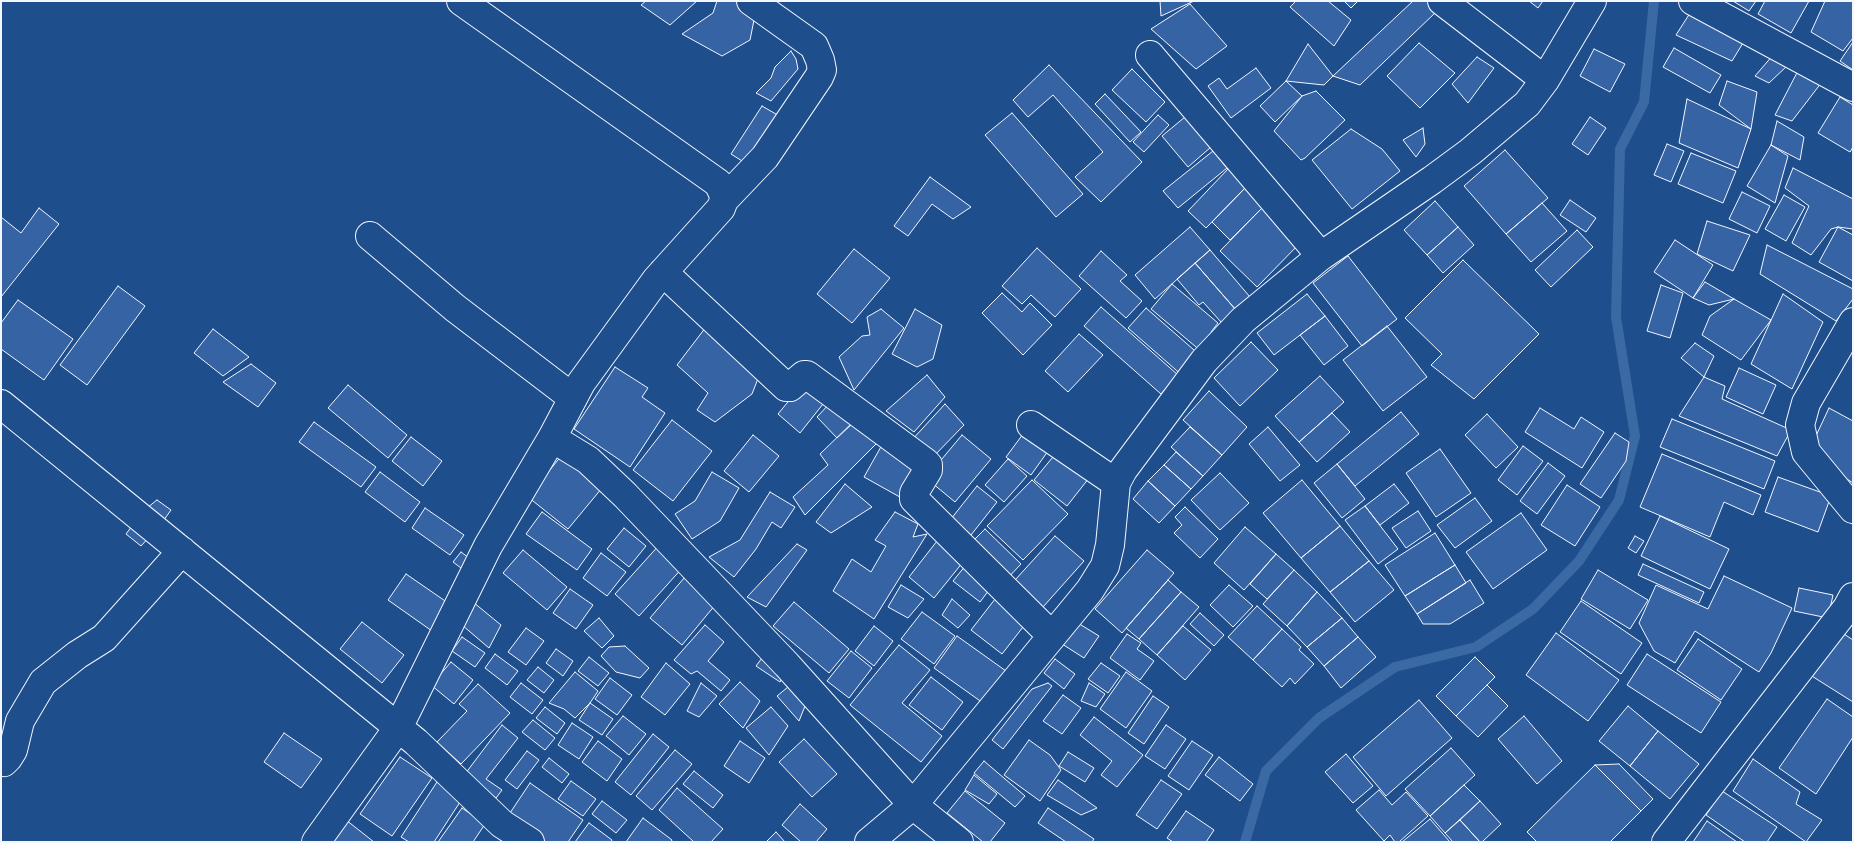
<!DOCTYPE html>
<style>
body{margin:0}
#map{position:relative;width:1854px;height:843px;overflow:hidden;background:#1f4e8c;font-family:"Source Sans 3",sans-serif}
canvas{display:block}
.frame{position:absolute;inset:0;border:2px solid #f2f6ff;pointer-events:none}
</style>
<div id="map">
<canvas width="1854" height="843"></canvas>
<div class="frame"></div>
</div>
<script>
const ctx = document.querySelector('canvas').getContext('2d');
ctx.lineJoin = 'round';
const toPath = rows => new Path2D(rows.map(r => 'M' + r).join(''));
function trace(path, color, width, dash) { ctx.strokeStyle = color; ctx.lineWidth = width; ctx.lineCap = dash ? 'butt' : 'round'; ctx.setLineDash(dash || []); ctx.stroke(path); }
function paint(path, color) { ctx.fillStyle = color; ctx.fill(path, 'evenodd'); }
trace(toPath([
 [1245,842,1266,771,1319,718,1395,667,1476,647,1533,609,1579,561,1619,500,1635,436,1616,317,1620,149,1644,102,1654,1]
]), '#3b69a3', 10);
const building = toPath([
 [646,1,697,1,670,25,641,5,646,1],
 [717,1,735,1,755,15,750,40,722,56,682,34,713,13,717,1],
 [1160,1,1194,1,1161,16,1160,1],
 [1296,1,1328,1,1351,20,1334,46,1290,7,1296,1],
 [1344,1,1358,1,1351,8,1344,1],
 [1413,1,1428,1,1436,12,1360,85,1333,76,1413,1],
 [1529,1,1543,1,1538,8,1529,1],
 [1733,1,1756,1,1749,11,1733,1],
 [1765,1,1809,1,1791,33,1758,14,1765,1],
 [1825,1,1853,1,1853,38,1843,51,1811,32,1825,1],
 [1190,4,1227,46,1196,69,1151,29,1190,4],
 [1692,10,1746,38,1732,61,1676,35,1692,10],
 [1853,42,1853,70,1840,61,1853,42],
 [1419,43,1455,73,1420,108,1387,76,1419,43],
 [1308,44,1333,76,1324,85,1286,81,1308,44],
 [1674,48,1721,75,1710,93,1663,67,1674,48],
 [1594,49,1625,64,1610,92,1580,76,1594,49],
 [791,51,796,59,798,69,771,101,756,93,771,78,775,67,791,51],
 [1774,54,1788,65,1769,83,1755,76,1774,54],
 [1477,57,1494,68,1468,103,1452,84,1477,57],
 [1802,63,1825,78,1792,121,1775,115,1802,63],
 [1049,65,1142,162,1101,202,1075,177,1103,152,1053,95,1028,117,1013,100,1049,65],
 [1256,68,1271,88,1231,118,1208,86,1219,78,1227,89,1256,68],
 [1132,69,1165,102,1146,122,1112,90,1132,69],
 [1286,81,1302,96,1275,122,1260,106,1286,81],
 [1727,81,1757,92,1751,129,1719,105,1727,81],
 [1316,91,1345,120,1305,158,1301,160,1274,131,1302,96,1316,91],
 [1105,94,1141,132,1130,142,1095,104,1105,94],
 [1840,97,1853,105,1853,147,1850,152,1818,133,1840,97],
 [1687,99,1751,129,1738,168,1679,143,1687,99],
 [762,106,781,117,750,166,731,154,762,106],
 [1012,113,1083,194,1056,217,985,135,1012,113],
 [1158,115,1169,125,1144,152,1133,142,1158,115],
 [1185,117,1211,147,1188,167,1162,136,1185,117],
 [1590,117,1606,128,1588,155,1572,144,1590,117],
 [1777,121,1804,137,1800,160,1771,145,1777,121],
 [1423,128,1425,144,1416,157,1403,140,1423,128],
 [1351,129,1382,149,1400,171,1352,209,1312,160,1351,129],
 [1667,144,1684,151,1671,182,1654,175,1667,144],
 [1771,145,1788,156,1775,203,1747,186,1771,145],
 [1505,150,1548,198,1506,234,1464,186,1505,150],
 [1213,151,1227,168,1178,208,1163,191,1213,151],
 [1691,153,1736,171,1723,203,1678,184,1691,153],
 [1793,168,1853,199,1853,229,1838,227,1831,229,1811,255,1792,243,1809,206,1785,188,1793,168],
 [1228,169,1246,187,1206,228,1188,211,1228,169],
 [930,177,971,207,953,219,932,204,908,236,894,226,930,177],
 [1246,187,1265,205,1230,240,1212,222,1246,187],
 [1742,192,1770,206,1757,233,1729,219,1742,192],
 [1784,195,1805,207,1786,241,1765,229,1784,195],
 [1570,200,1596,218,1586,232,1560,215,1570,200],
 [1435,201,1458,227,1427,255,1404,230,1435,201],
 [1542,203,1567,231,1531,262,1506,234,1542,203],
 [1265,205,1302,241,1257,287,1220,251,1265,205],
 [39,208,59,224,1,297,1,217,21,233,39,208],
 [1707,221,1750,235,1733,271,1697,254,1707,221],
 [1190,227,1210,250,1155,299,1135,275,1190,227],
 [1458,227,1474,245,1443,273,1427,255,1458,227],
 [1838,227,1853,235,1853,281,1819,262,1838,227],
 [1577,230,1593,247,1551,287,1535,270,1577,230],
 [1675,240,1713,265,1693,298,1654,272,1675,240],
 [1767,245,1853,289,1853,299,1836,321,1760,274,1767,245],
 [1037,248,1081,289,1055,317,1031,295,1022,304,1002,286,1037,248],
 [854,249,890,278,852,323,817,294,854,249],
 [1210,250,1250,297,1236,310,1195,263,1210,250],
 [1101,251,1127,275,1120,281,1142,301,1126,318,1079,276,1101,251],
 [1348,256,1397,319,1362,346,1313,283,1348,256],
 [1463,260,1539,334,1474,399,1431,365,1442,354,1405,318,1463,260],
 [1195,263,1236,310,1221,322,1203,302,1199,305,1177,279,1195,263],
 [1705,282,1734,299,1709,305,1693,298,1705,282],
 [1172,284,1218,323,1211,332,1216,336,1202,352,1151,309,1172,284],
 [1661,285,1683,293,1670,338,1647,331,1661,285],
 [118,286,145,306,87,385,60,365,118,286],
 [1002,293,1022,312,1030,303,1052,325,1023,355,982,313,1002,293],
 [1307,294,1325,316,1274,355,1257,333,1307,294],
 [1783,294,1823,322,1792,389,1751,364,1783,294],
 [1734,299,1771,320,1741,360,1702,335,1710,316,1734,299],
 [18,300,73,339,44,380,1,349,1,323,18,300],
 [1101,307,1178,375,1161,394,1084,326,1101,307],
 [1146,308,1202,357,1184,377,1128,328,1146,308],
 [881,309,904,328,854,390,839,357,862,336,870,335,867,317,881,309],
 [915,309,942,325,933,359,917,367,892,354,915,309],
 [1325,316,1348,346,1324,365,1300,335,1325,316],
 [709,323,759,376,752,394,715,422,697,410,708,393,677,365,709,323],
 [1387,326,1427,377,1383,411,1343,360,1387,326],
 [213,329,249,357,223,376,194,353,213,329],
 [1079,334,1103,355,1068,392,1045,371,1079,334],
 [1251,342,1278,370,1240,406,1214,378,1251,342],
 [1695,343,1714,356,1704,377,1681,358,1695,343],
 [251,364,276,383,258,407,223,382,251,364],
 [615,367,648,388,642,397,665,413,630,467,574,429,615,367],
 [1739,368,1776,385,1763,414,1726,397,1739,368],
 [927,375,945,397,914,432,886,411,927,375],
 [1320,376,1344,402,1299,442,1275,416,1320,376],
 [1704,377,1725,386,1722,399,1791,430,1777,456,1679,416,1704,377],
 [348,385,407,435,388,458,328,408,348,385],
 [801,386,823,404,800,433,778,414,801,386],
 [1209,391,1247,427,1222,455,1183,420,1209,391],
 [831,402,852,424,837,438,817,417,831,402],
 [945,404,964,425,932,458,911,441,945,404],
 [1540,408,1574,429,1581,417,1604,432,1582,468,1525,432,1540,408],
 [1829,408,1853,421,1853,483,1820,461,1814,440,1829,408],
 [1401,412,1419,434,1355,486,1337,464,1401,412],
 [1332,413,1350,432,1317,462,1299,442,1332,413],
 [1487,414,1518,447,1496,468,1465,435,1487,414],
 [1672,419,1775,461,1764,489,1660,447,1672,419],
 [672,420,712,451,673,501,633,470,672,420],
 [855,420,878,442,805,515,793,497,828,465,820,454,855,420],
 [314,422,376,467,361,487,299,442,314,422],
 [1029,426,1053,444,1031,475,1006,457,1029,426],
 [1190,427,1222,455,1203,476,1171,447,1190,427],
 [1268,427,1300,465,1280,481,1249,444,1268,427],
 [1615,433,1629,442,1626,461,1601,498,1580,484,1615,433],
 [753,435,779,456,749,492,724,471,753,435],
 [962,435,991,459,955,502,926,478,962,435],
 [887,436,925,467,907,501,864,477,887,436],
 [411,437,442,461,423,486,392,461,411,437],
 [1523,446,1543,461,1517,495,1498,480,1523,446],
 [1440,449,1471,493,1436,517,1406,473,1440,449],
 [1057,452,1089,478,1067,506,1034,480,1057,452],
 [1176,452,1203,476,1191,489,1164,465,1176,452],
 [1662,454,1761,495,1753,515,1724,502,1710,537,1640,507,1662,454],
 [562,455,602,488,568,529,528,497,562,455],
 [1008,459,1027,476,1004,502,985,485,1008,459],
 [1548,463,1565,476,1537,514,1520,501,1548,463],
 [1337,464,1365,499,1342,518,1314,483,1337,464],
 [1164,465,1191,489,1175,506,1148,481,1164,465],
 [380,472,420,502,405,522,365,492,380,472],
 [712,472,739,488,720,521,692,539,675,514,695,501,712,472],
 [1220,473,1249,503,1220,530,1191,500,1220,473],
 [1778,477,1831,496,1818,532,1765,512,1778,477],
 [1032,480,1068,514,1023,560,987,526,1032,480],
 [1302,480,1340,526,1301,558,1263,513,1302,480],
 [1148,481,1175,506,1159,523,1133,499,1148,481],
 [845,484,872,507,831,533,816,522,845,484],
 [1394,484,1409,503,1380,525,1365,506,1394,484],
 [1567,485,1600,507,1575,546,1541,525,1567,485],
 [977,486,997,502,971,535,951,519,977,486],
 [770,492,795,507,781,528,772,522,756,549,734,577,709,557,740,540,770,492],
 [1475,498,1492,521,1455,548,1437,525,1475,498],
 [157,500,171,510,161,524,143,511,157,500],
 [1365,506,1398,549,1378,564,1345,520,1365,506],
 [1185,507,1218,539,1200,558,1174,533,1182,525,1175,517,1185,507],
 [425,508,464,535,450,555,412,528,425,508],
 [1418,511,1431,531,1406,548,1392,528,1418,511],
 [542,512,592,549,577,570,526,534,542,512],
 [895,512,918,524,913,537,927,534,874,619,833,591,852,559,871,572,886,546,875,540,895,512],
 [1521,513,1547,550,1493,589,1466,552,1521,513],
 [1660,516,1729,549,1710,589,1641,556,1660,516],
 [135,522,151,535,141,546,126,534,135,522],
 [1340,526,1369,561,1330,592,1301,558,1340,526],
 [1245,527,1276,554,1244,590,1214,563,1245,527],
 [624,528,646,546,629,567,607,549,624,528],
 [985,529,1021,564,1005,581,968,546,985,529],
 [1435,533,1455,565,1405,596,1385,565,1435,533],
 [1055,536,1084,561,1035,616,1006,590,1055,536],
 [1635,536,1644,541,1636,553,1628,548,1635,536],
 [937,541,963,562,934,598,909,577,937,541],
 [661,543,685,565,639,616,615,594,661,543],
 [797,544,807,550,766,607,747,597,797,544],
 [523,550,567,587,547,610,503,573,523,550],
 [1147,550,1174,573,1122,633,1095,609,1147,550],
 [461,552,473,561,465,571,453,562,461,552],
 [601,553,626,572,607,596,583,578,601,553],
 [1276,554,1294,570,1267,599,1250,584,1276,554],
 [1369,561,1394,590,1355,622,1330,592,1369,561],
 [1643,564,1704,592,1699,603,1638,575,1643,564],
 [966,565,992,586,980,602,953,581,966,565],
 [1455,565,1466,583,1417,614,1405,596,1455,565],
 [1294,570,1317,592,1287,626,1263,604,1294,570],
 [1598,570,1648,600,1630,629,1581,599,1598,570],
 [406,574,451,605,432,631,388,600,406,574],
 [1724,576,1792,608,1771,653,1759,672,1695,631,1675,663,1654,651,1639,623,1656,585,1708,609,1724,576],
 [685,577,716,604,682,645,650,618,685,577],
 [1168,580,1181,592,1139,639,1126,628,1168,580],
 [1470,580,1484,603,1450,624,1423,624,1417,614,1470,580],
 [901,585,924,599,908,618,888,607,901,585],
 [1229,585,1253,606,1233,627,1210,605,1229,585],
 [1799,588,1833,595,1828,618,1794,611,1799,588],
 [570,589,593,605,576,629,553,613,570,589],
 [1181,592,1199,607,1157,655,1139,639,1181,592],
 [1317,592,1342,618,1307,647,1287,626,1317,592],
 [999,594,1030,618,1002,654,971,630,999,594],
 [952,599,970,615,958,628,942,615,952,599],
 [1581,601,1642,643,1621,674,1560,632,1581,601],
 [473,602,501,625,489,648,462,625,473,602],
 [794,602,849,649,829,673,773,626,794,602],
 [1257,606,1282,629,1253,660,1228,637,1257,606],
 [922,612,955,636,934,664,901,639,922,612],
 [1200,613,1224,635,1214,646,1190,624,1200,613],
 [599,618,614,636,602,648,584,631,599,618],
 [1342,618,1358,637,1324,666,1307,647,1342,618],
 [1073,620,1099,636,1084,658,1059,642,1073,620],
 [362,622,404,655,382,683,340,649,362,622],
 [705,625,724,642,708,661,730,680,721,691,697,671,691,674,674,660,705,625],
 [874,626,893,641,874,666,855,651,874,626],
 [1183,626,1211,650,1185,680,1157,655,1183,626],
 [526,628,544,641,526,665,508,652,526,628],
 [1282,629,1301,647,1299,650,1314,664,1295,684,1290,678,1282,687,1253,660,1282,629],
 [1841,632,1853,640,1853,702,1807,673,1841,632],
 [1556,633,1619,680,1588,721,1526,675,1556,633],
 [1127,634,1141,643,1137,649,1154,661,1140,680,1110,658,1127,634],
 [957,636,1006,671,983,703,934,668,957,636],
 [462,637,485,653,475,667,452,651,462,637],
 [1358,637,1376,657,1341,688,1324,666,1358,637],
 [1698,639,1742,669,1721,700,1677,670,1698,639],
 [899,645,930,670,902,703,942,736,921,762,850,705,899,645],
 [625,646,649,668,640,678,616,672,601,656,609,647,625,646],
 [556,649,573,661,563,676,546,663,556,649],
 [851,651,872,668,849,698,827,681,851,651],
 [495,654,518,671,507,685,485,668,495,654],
 [1647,654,1721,702,1701,733,1627,685,1647,654],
 [589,657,609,673,598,686,578,671,589,657],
 [1475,657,1495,677,1456,716,1436,696,1475,657],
 [762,658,785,673,780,682,756,666,762,658],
 [1055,659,1075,674,1064,689,1044,673,1055,659],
 [451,662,473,680,454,704,431,685,451,662],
 [666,663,690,684,665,715,641,697,666,663],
 [1101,663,1120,676,1108,693,1088,679,1101,663],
 [538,667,554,680,544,693,527,680,538,667],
 [575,672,598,691,590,703,575,718,564,709,549,703,575,672],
 [1126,672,1152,691,1126,728,1100,709,1126,672],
 [931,677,963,702,942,730,909,705,931,677],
 [610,678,632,695,617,715,595,699,610,678],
 [740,682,760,701,743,728,719,704,740,682],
 [521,683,543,700,532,714,510,697,521,683],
 [701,683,717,696,699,717,687,711,701,683],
 [1048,683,1052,686,1003,749,992,740,1032,689,1048,683],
 [1089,683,1105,694,1096,707,1081,701,1089,683],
 [478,684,510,713,461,764,437,742,467,711,459,704,478,684],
 [1487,685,1508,706,1478,737,1456,716,1487,685],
 [788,687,805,706,799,721,777,696,788,687],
 [1063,695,1081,708,1062,734,1043,721,1063,695],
 [1153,696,1169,707,1144,744,1128,733,1153,696],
 [1827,699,1853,717,1853,737,1816,794,1779,768,1827,699],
 [1419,700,1452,738,1386,796,1353,757,1419,700],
 [590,703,613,719,602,735,579,720,590,703],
 [1628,706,1658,731,1630,766,1599,741,1628,706],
 [545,707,565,723,557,734,536,718,545,707],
 [771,707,788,726,769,755,746,728,771,707],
 [623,716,646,734,629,755,606,736,623,716],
 [1524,716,1562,761,1537,784,1498,739,1524,716],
 [1094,717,1143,755,1117,787,1101,775,1112,761,1080,735,1094,717],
 [533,720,555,738,545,750,522,732,533,720],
 [572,723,593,737,579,759,558,745,572,723],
 [502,725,518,738,486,779,502,790,496,798,465,774,502,725],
 [1166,725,1186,739,1165,769,1145,756,1166,725],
 [1658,731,1699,764,1670,799,1630,766,1658,731],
 [284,733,322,759,301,788,264,762,284,733],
 [653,734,669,747,631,795,615,782,653,734],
 [804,739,837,774,812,797,779,762,804,739],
 [1029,740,1050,755,1061,770,1040,801,1004,775,1029,740],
 [598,741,622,759,607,781,582,762,598,741],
 [740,741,765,758,749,783,724,766,740,741],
 [1192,741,1213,755,1189,790,1168,776,1192,741],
 [1451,748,1475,775,1430,816,1405,789,1451,748],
 [675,750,692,764,652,810,636,796,675,750],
 [527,751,539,760,517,789,505,780,527,751],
 [1068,752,1094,768,1085,782,1059,766,1068,752],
 [1346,754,1373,786,1353,803,1325,772,1346,754],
 [400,757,432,778,392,836,360,814,400,757],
 [1219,757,1253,784,1240,801,1205,775,1219,757],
 [549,758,569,774,562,783,542,767,549,758],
 [1753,759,1800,792,1796,804,1822,820,1806,842,1733,791,1753,759],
 [984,761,1025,796,1015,807,974,773,984,761],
 [1619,764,1653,799,1641,811,1595,765,1619,764],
 [1595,765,1641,811,1610,842,1537,842,1527,832,1595,765],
 [694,771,723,795,713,808,683,784,694,771],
 [974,775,997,794,989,804,965,790,974,775],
 [1058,780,1097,808,1081,815,1047,795,1058,780],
 [1161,780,1182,794,1157,829,1136,815,1161,780],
 [571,781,596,799,583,816,558,799,571,781],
 [437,782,462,799,434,842,409,842,401,837,437,782],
 [530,783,583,820,568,842,539,842,506,819,530,783],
 [1464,785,1480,801,1445,833,1430,816,1464,785],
 [677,788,723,829,711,842,694,842,659,810,677,788],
 [1379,790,1392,805,1406,792,1428,816,1399,842,1395,842,1390,835,1384,841,1356,810,1379,790],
 [965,791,1005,823,990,842,983,842,947,813,965,791],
 [1722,791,1777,827,1767,842,1745,842,1706,815,1722,791],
 [602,801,627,820,616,833,592,814,602,801],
 [1480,801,1501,824,1482,842,1480,842,1460,820,1480,801],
 [800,804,827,829,816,842,801,842,782,825,800,804],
 [462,808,485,824,473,842,438,842,462,808],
 [1048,808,1094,839,1092,842,1066,842,1038,823,1048,808],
 [1186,811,1214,830,1206,842,1173,842,1167,838,1186,811],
 [643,818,672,840,671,842,626,842,643,818],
 [1430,819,1450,842,1402,842,1430,819],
 [346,820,374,842,329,842,346,820],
 [1460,820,1480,842,1453,842,1445,833,1460,820],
 [1707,821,1737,842,1693,842,1707,821],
 [589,823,612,840,611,842,575,842,589,823],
 [776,832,785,842,766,842,776,832]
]);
paint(building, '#3563a3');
trace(building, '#f2f6ff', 1);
const minor = toPath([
 [1442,1,1545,80],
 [1693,1,1853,87],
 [1150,55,1321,256],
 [724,200,765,157,819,77,822,70,820,60,814,46,751,1],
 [370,236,455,308,573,398],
 [663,272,786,387,790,387,804,375,807,375,925,462,928,465,928,470,914,493,914,499,1052,636],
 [1853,322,1806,403,1800,425,1806,452,1853,509],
 [1,404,416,742,502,824,530,842],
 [1031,425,1116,483],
 [552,438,588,460,625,495,787,665,913,805,959,842],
 [1,761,4,762,8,758,13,750,20,721,43,682,77,655,104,638,182,551],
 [316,842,398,728,488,546,552,438,581,383,656,280,721,208,724,200,723,193,718,183,461,1],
 [869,842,913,805,1090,590,1105,566,1110,545,1116,483,1123,470,1204,361,1243,320,1321,256,1432,180,1470,152,1527,104,1545,80,1592,1],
 [1666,842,1847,608,1853,597]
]);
trace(minor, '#f2f6ff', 30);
trace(minor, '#1f4e8c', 28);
</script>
